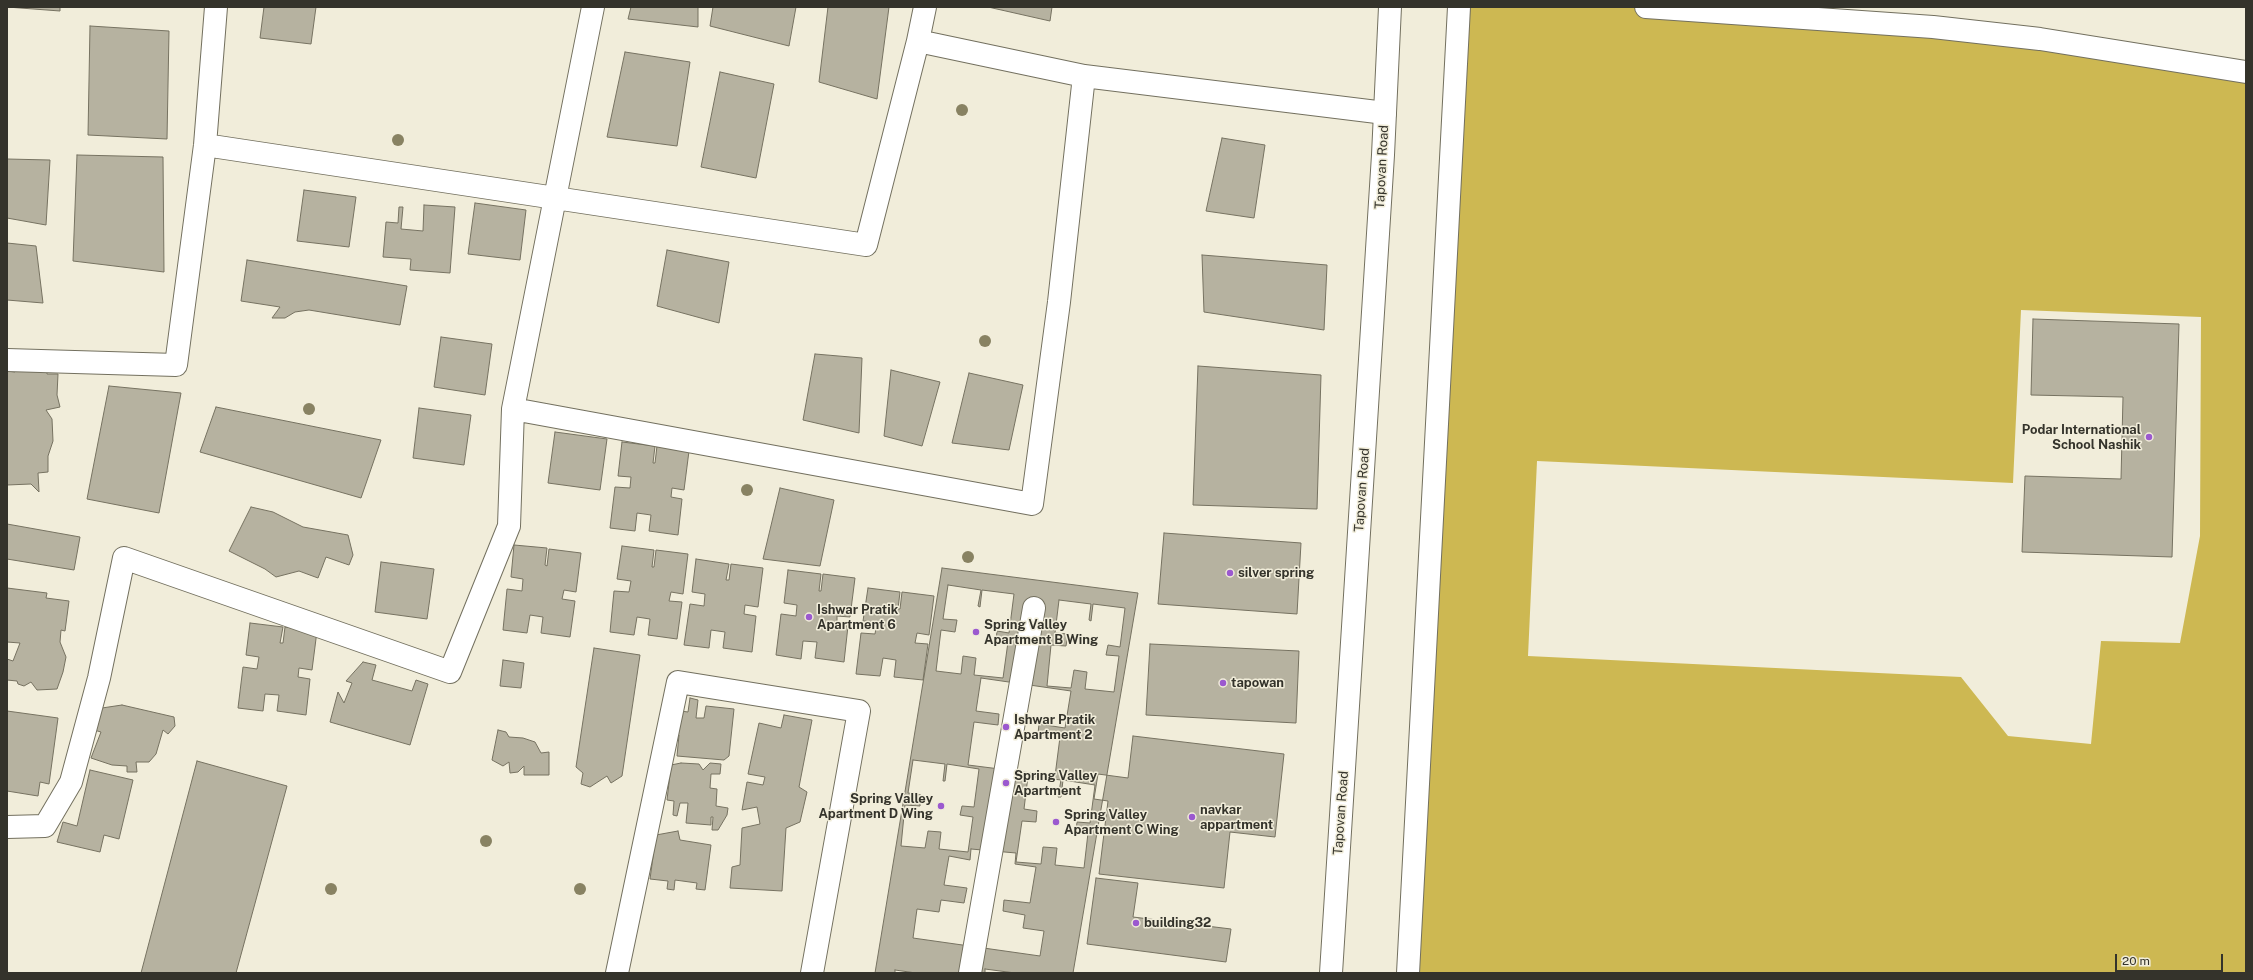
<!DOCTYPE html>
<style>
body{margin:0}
#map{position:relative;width:2253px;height:980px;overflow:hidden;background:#f1edda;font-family:"Public Sans",sans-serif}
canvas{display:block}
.frame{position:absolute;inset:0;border:8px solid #34332b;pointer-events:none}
.scale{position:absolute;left:2115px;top:954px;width:108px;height:18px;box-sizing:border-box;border:2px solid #34332b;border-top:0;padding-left:5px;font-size:12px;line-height:14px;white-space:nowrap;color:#34332b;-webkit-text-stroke:3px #f1edda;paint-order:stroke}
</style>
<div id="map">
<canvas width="2253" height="980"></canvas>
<div class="frame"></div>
<div class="scale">20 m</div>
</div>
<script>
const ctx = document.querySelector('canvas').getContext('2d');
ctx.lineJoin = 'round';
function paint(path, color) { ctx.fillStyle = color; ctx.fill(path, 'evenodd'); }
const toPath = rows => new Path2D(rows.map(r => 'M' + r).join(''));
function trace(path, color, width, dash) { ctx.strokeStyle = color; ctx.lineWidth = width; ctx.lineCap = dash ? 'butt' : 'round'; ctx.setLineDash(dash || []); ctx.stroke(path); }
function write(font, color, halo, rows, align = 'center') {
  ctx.font = font + ' "Public Sans",sans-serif'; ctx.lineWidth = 3; ctx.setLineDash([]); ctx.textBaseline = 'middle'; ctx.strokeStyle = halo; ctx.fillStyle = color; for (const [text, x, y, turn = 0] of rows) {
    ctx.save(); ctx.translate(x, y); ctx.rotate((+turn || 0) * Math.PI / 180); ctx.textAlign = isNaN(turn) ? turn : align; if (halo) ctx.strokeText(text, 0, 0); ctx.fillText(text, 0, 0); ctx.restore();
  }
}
paint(toPath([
 [1459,7,1646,7,1933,27,2246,72,2246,973,1407,973],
 [2021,310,2201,317,2200,536,2180,643,2101,641,2091,744,2008,736,1961,677,1528,656,1537,461,2013,483]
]), '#cdb852');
const building = toPath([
 [7,7,60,7,60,11,7,7],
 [264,7,316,7,311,44,260,38,264,7],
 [631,7,698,7,698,27,628,19,631,7],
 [713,7,796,7,789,46,710,26,713,7],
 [828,7,889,7,877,99,819,82,828,7],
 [988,7,1052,7,1050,21,988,7],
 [90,26,169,31,167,139,88,135,90,26],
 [625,52,690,62,677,146,607,137,625,52],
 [720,72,774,84,756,178,701,167,720,72],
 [1222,138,1265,145,1254,218,1206,211,1222,138],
 [77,155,163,157,164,272,73,261,77,155],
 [7,159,50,160,46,225,7,218,7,159],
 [304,190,356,197,349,247,297,241,304,190],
 [475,203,526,210,520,260,468,254,475,203],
 [424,205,455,207,450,273,410,270,411,259,383,257,386,222,398,223,399,207,403,207,401,229,423,231,424,205],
 [7,243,36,246,43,303,7,300,7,243],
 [667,250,729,262,719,323,657,306,667,250],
 [1202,255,1327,265,1324,330,1204,312,1202,255],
 [247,260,407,286,400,325,309,310,295,312,285,318,272,318,280,307,241,301,247,260],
 [2033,319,2179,324,2172,557,2022,552,2025,476,2121,479,2123,397,2031,395,2033,319],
 [441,337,492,344,485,395,434,387,441,337],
 [815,354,862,358,859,433,803,420,815,354],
 [1198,366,1321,375,1317,509,1193,505,1198,366],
 [15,367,47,368,47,374,58,374,57,395,60,407,46,410,52,419,53,441,48,456,48,472,38,473,39,492,31,484,7,485,7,371,15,372,15,367],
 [891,370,940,382,922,446,884,436,891,370],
 [969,373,1023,385,1009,450,952,443,969,373],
 [109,386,181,393,159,513,87,499,109,386],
 [216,407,381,440,361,498,200,452,216,407],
 [419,408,471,415,464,465,413,458,419,408],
 [555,432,607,439,600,490,548,483,555,432],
 [622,442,655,446,653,463,655,463,657,446,689,451,684,490,672,488,671,497,682,499,678,535,649,531,651,515,637,513,635,531,610,528,615,487,630,488,631,477,618,476,622,442],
 [780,488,834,500,820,566,763,559,780,488],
 [251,507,273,512,303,527,348,535,353,555,349,565,326,557,318,578,299,571,276,577,265,569,229,551,251,507],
 [7,524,80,537,74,570,7,559,7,524],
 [1164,533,1301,543,1297,614,1158,604,1164,533],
 [514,545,547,548,545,565,547,566,549,549,581,553,576,592,564,590,562,599,575,601,570,637,541,633,543,617,530,615,527,633,503,630,507,589,522,591,523,579,511,577,514,545],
 [622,546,654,550,652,567,654,567,656,550,688,554,683,594,671,592,669,601,682,602,677,639,648,635,650,619,637,617,634,635,610,632,614,591,629,592,631,581,617,579,622,546],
 [696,559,729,564,726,580,729,580,731,564,763,568,758,607,745,605,744,614,756,616,752,652,723,648,725,632,711,630,709,648,684,645,690,604,704,606,705,594,692,592,696,559],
 [381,562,434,569,427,619,375,612,381,562],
 [942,568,1138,593,1073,973,875,973,942,568],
 [788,570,821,574,819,591,821,591,823,574,855,578,850,617,837,616,837,625,848,626,844,662,815,658,817,642,803,641,801,659,776,655,781,614,796,616,797,605,784,603,788,570],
 [948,585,981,590,978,606,980,607,982,590,1014,594,1009,633,997,631,996,641,1008,642,1003,678,974,675,976,658,963,656,961,674,936,671,941,630,955,632,957,620,943,619,948,585],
 [7,588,47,593,46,598,69,601,65,631,61,630,60,642,66,657,63,672,57,689,37,690,31,682,24,686,18,684,17,681,7,680,7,659,13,661,20,643,7,642,7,588],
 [868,588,900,592,898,609,900,609,902,592,934,596,929,635,917,633,915,643,928,644,923,680,894,677,896,660,883,658,880,676,856,674,861,633,875,634,877,622,863,621,868,588],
 [1059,600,1091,604,1089,620,1091,621,1093,604,1125,608,1120,647,1108,645,1106,655,1119,656,1114,692,1085,689,1087,672,1074,670,1071,688,1047,686,1051,645,1066,646,1068,634,1055,633,1059,600],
 [250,623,283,627,280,643,283,643,285,627,317,631,312,670,299,668,298,677,310,679,306,715,277,711,279,695,265,694,263,711,238,708,243,667,257,669,259,657,246,655,250,623],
 [1150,644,1299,651,1296,723,1146,715,1150,644],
 [594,648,640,655,622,776,611,783,607,776,590,787,581,784,583,773,576,767,594,648],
 [503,660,524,663,521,688,500,686,503,660],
 [363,662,376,665,372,680,412,691,416,680,428,684,410,745,330,722,338,692,344,703,352,683,346,681,363,662],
 [981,678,1071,691,1065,728,1039,724,1038,734,1060,737,1055,776,968,765,974,722,998,725,999,714,976,711,981,678],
 [690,698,698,700,696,718,704,718,706,706,734,709,729,756,724,760,677,756,679,735,671,735,673,710,688,712,690,698],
 [122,705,174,717,175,726,168,734,163,730,156,754,149,762,136,762,137,772,127,772,127,766,112,765,91,758,101,732,94,730,102,708,122,705],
 [7,711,58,718,49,784,40,782,38,796,7,791,7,711],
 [784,715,812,720,799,787,807,792,800,822,786,828,782,891,730,888,732,867,740,865,742,828,760,824,757,807,742,810,747,782,763,785,765,777,748,774,759,723,781,728,784,715],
 [498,730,506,732,509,737,523,738,535,742,541,753,549,752,549,775,524,775,524,766,518,772,510,773,509,762,503,766,492,760,498,730],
 [1133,736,1284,754,1275,837,1230,832,1224,888,1099,874,1108,801,1094,799,1098,774,1128,778,1133,736],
 [913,760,945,764,943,781,945,781,947,764,979,769,974,807,962,806,960,815,973,817,968,852,939,849,941,832,928,831,925,848,901,846,905,805,920,806,921,795,908,793,913,760],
 [197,761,287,786,236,973,141,973,197,761],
 [681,763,699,764,703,770,710,763,721,764,720,774,711,774,710,788,717,789,716,806,728,808,727,815,718,830,712,830,713,817,711,817,711,825,686,823,688,803,680,803,677,816,673,815,674,801,667,800,671,765,681,763],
 [90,770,133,780,119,839,104,835,100,852,57,842,63,822,77,826,90,770],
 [1028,776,1061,780,1058,797,1061,797,1063,780,1095,785,1090,823,1077,822,1076,831,1088,833,1084,868,1055,865,1057,848,1043,847,1041,864,1016,862,1022,821,1036,822,1037,811,1024,809,1028,776],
 [678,831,680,840,711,845,705,890,696,889,697,883,675,880,674,890,667,889,668,881,650,879,656,835,678,831],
 [971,849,1016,853,1015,864,1036,867,1030,903,1004,900,1003,911,1025,915,1023,928,1044,931,1040,956,913,938,917,909,939,912,941,900,964,903,967,888,944,885,949,856,970,860,971,849],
 [1096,878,1138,883,1133,917,1231,929,1226,962,1087,944,1096,878],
 [985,969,1015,973,985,973,985,969],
 [895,970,916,973,895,973,895,970]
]);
paint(building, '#b6b2a0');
trace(building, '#767261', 1);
const street = toPath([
 [593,7,513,409,1032,504,1059,302,1084,76],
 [925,7,918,41,1084,76,1385,113],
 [205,145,866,245,918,41],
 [7,360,176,365,205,145,216,7],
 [7,827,45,826,71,782,99,678,124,558,450,672,509,526,513,409],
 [617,973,678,682,859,711,812,973],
 [970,973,1034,608]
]);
const secondary = toPath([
 [1646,7,1933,27,2040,39,2246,72],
 [1331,973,1383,155,1390,7],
 [1408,973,1459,7]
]);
trace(street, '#73705f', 24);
trace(secondary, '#73705f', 24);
trace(street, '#fff', 22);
trace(secondary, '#fff', 22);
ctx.fillStyle = '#888262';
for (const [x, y] of [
 [962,110],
 [398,140],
 [985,341],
 [309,409],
 [747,490],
 [968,557],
 [486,841],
 [331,889],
 [580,889]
]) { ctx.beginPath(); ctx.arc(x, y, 6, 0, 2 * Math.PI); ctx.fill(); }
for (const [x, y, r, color] of [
 [2149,437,4,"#9b59cf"],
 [1230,573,4,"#9b59cf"],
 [809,617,4,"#9b59cf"],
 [976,632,4,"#9b59cf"],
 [1223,683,4,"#9b59cf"],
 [1006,727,4,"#9b59cf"],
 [1006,783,4,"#9b59cf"],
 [941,806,4,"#9b59cf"],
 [1192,817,4,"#9b59cf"],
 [1056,822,4,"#9b59cf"],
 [1136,923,4,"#9b59cf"]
]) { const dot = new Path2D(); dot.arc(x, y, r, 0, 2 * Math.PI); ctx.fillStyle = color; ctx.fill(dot); trace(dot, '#f1edda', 1.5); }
write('13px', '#34332b', '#f1edda', [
 ["Tapovan Road",1382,167,-87],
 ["Tapovan Road",1362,490,-86],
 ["Tapovan Road",1341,813,-86]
]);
write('bold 13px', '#34332b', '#f1edda', [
 ["Podar International",2141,430,"right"],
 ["School Nashik",2141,445,"right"],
 ["silver spring",1238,573],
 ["Ishwar Pratik",817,610],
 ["Apartment 6",817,625],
 ["Spring Valley",984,625],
 ["Apartment B Wing",984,640],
 ["tapowan",1231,683],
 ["Ishwar Pratik",1014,720],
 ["Apartment 2",1014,735],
 ["Spring Valley",1014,776],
 ["Apartment",1014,791],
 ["Spring Valley",933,799,"right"],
 ["Apartment D Wing",933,814,"right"],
 ["navkar",1200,810],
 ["appartment",1200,825],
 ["Spring Valley",1064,815],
 ["Apartment C Wing",1064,830],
 ["building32",1144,923]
], 'left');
</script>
